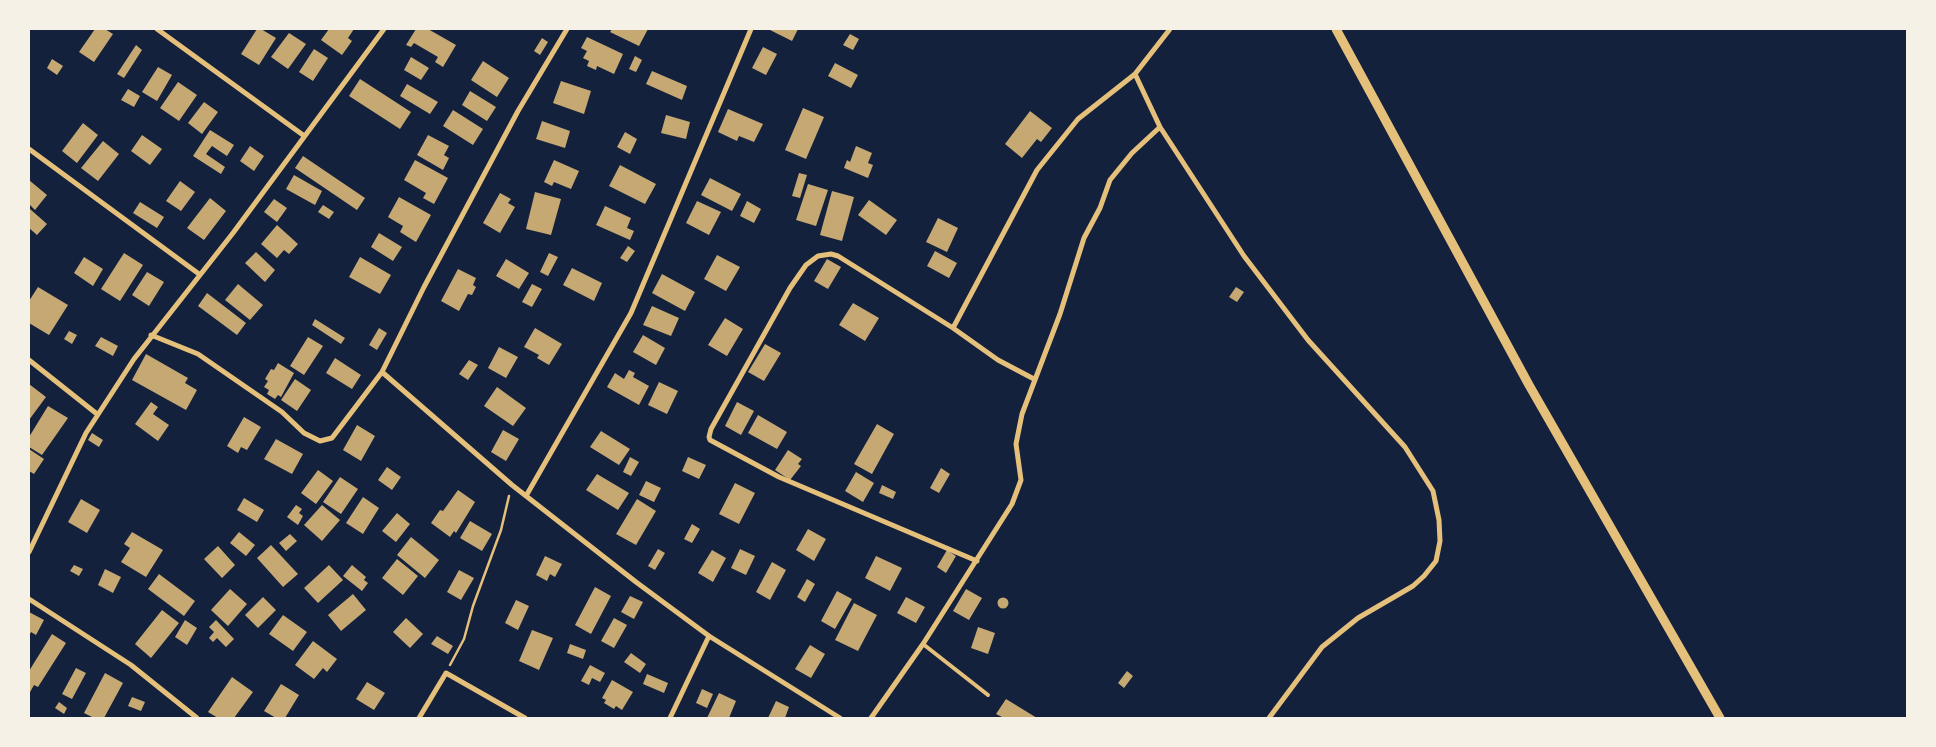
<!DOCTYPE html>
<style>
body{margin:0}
#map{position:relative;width:1936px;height:747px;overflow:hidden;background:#14213d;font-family:Bitter,serif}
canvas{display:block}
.frame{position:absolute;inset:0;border:30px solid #f6f1e7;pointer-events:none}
</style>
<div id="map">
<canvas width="1936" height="747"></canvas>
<div class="frame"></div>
</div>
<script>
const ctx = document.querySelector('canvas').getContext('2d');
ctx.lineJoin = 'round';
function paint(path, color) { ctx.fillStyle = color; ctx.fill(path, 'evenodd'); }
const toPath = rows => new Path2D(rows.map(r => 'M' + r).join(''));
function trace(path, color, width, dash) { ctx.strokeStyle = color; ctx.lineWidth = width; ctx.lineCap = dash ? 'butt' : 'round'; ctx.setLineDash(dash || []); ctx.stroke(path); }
paint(toPath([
 [95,29,105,29,113,34,94,62,79,52],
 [257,29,261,29,276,38,259,65,241,54],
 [329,29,354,29,348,38,352,41,342,55,321,40],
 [416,29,428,29,456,45,443,67,435,62,438,57,414,43,411,47,406,45],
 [612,29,648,29,639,46,610,32],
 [768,29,798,29,792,41],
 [289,33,306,44,288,69,271,57],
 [850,34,859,39,853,50,843,45],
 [587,37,623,54,614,74,597,66,596,70,587,66,589,61,583,58,587,51,581,48],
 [542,38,548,42,540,55,534,51],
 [136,45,142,50,124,78,117,74],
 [763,47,777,54,766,75,752,68],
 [314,49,328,58,313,81,299,72],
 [635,56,642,60,636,72,629,69],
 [411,57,429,68,421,80,404,70],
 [52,59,63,66,57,75,47,68],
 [483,61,509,78,497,97,471,80],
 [835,63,858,75,851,88,828,76],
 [158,67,172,75,157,101,142,92],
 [652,71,687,86,682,100,646,84],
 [360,79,411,112,400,129,349,96],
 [561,81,591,91,584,114,553,103],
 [178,82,197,95,179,121,160,108],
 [407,84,438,102,430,114,400,96],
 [128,89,140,96,134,107,121,100],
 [470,91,496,107,487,121,462,105],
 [204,102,218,112,202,134,188,123],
 [803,108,824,117,806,159,785,150],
 [728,109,763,124,754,142,739,136,737,141,718,132],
 [453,110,483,129,473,145,443,126],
 [1030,111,1052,128,1041,142,1037,139,1022,158,1005,144],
 [666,115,690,122,686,139,661,133],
 [542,121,570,131,565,148,536,139],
 [83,123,98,135,77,163,62,151],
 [210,130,234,145,227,156,212,146,206,154,225,167,221,174,193,156],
 [625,132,637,139,630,154,617,147],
 [142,135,162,149,150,165,131,151],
 [428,135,449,146,444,155,449,158,443,170,417,155],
 [103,141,119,154,98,181,81,168],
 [250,146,264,156,254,171,240,161],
 [856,146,872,153,868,163,873,165,868,178,844,168,847,160,850,162],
 [303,156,365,198,357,210,295,168],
 [415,160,448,178,434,204,423,198,426,193,404,180],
 [554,160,579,171,571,189,554,182,552,186,544,182],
 [620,165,656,184,645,204,609,186],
 [799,173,807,175,800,198,792,196],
 [294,175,322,191,315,205,286,189],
 [710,178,741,194,732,211,701,195],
 [29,180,47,195,35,210,29,204],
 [180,181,195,192,181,211,166,201],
 [808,184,828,190,816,226,796,220],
 [832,191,854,197,842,241,820,235],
 [535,192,561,199,551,235,526,229],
 [500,193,511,199,508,203,515,207,500,233,483,223],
 [399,197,431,215,416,242,400,232,403,226,388,217],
 [210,198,226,211,204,240,187,228],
 [274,199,287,208,277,222,264,212],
 [869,200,897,220,886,235,858,215],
 [697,201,721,212,709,235,686,223],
 [747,201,761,209,754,223,740,216],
 [140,202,164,217,157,228,133,213],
 [323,205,334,212,329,219,318,212],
 [605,206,631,218,627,228,634,231,630,240,596,225],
 [30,209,47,224,37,235,29,228],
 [938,218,958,228,947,252,926,242],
 [277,225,298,244,289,254,284,250,277,258,261,244],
 [379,233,402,247,393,261,371,247],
 [628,246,635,251,627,262,620,258],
 [935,251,957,263,949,278,927,266],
 [256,252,275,270,265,282,245,263],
 [124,253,143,265,120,301,101,289],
 [549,253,558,257,548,276,540,272],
 [717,255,740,267,726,291,704,279],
 [84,257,103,269,93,286,74,273],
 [360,257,391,275,380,294,349,277],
 [506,259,529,273,519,289,496,276],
 [827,259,841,267,828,289,814,281],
 [572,268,602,283,594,301,563,285],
 [458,269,476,278,473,285,476,287,472,295,468,294,459,311,441,301],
 [147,272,164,282,149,306,132,295],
 [662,274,695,292,685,311,652,293],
 [238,284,263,305,250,320,225,300],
 [532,284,542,289,532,307,522,302],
 [38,287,68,305,49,335,29,323,29,301],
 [1236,287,1244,292,1237,302,1229,297],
 [207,293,246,323,237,335,198,306],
 [853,303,879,318,865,341,839,325],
 [652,306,679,318,671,336,643,325],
 [725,318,743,329,727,356,708,345],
 [315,319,345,338,341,344,312,325],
 [379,328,387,333,377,350,369,345],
 [535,328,562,344,549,365,537,358,539,355,524,347],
 [69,331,77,335,72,344,64,339],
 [643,335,665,348,656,365,633,352],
 [101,337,118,346,113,356,95,346],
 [308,337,323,346,304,375,290,366],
 [765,344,781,353,764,381,748,372],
 [499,347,518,357,506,378,488,368],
 [146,354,188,378,185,383,197,390,186,410,132,380],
 [335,358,361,375,352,389,326,373],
 [469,360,478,365,468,380,459,374],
 [278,363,294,373,281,397,278,395,275,399,267,394,269,390,264,387,268,381,265,379,271,369,274,370],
 [629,370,635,373,633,377,649,386,639,405,607,387,615,373,624,379],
 [295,379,311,390,297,411,281,400],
 [659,382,678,391,667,414,648,405],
 [29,384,46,397,29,420],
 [497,387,526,408,513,426,484,406],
 [151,402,158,407,153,414,169,425,158,441,135,424],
 [737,402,754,411,741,435,725,426],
 [48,406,68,418,42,455,29,447,29,437],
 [758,415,787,432,777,449,748,433],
 [244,417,261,427,247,450,241,447,238,453,227,446],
 [877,424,894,434,872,474,854,464],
 [357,425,375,436,361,461,343,450],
 [503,430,519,439,506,461,491,452],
 [601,431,630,449,619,465,590,447],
 [92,433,103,440,99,447,88,440],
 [276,439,303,454,292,474,264,459],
 [29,449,44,459,34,474,29,471],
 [788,450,802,459,798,464,801,466,790,480,775,470],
 [630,457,639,462,631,476,623,472],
 [688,457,706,465,699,479,682,471],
 [387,467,401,477,392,490,378,480],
 [941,468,950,474,939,493,930,488],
 [318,470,333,481,316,504,301,493],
 [856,472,874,483,863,502,845,491],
 [597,474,629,493,618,510,586,490],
 [340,477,358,489,341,514,323,502],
 [646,481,661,488,654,502,639,495],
 [735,483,755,493,739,524,719,514],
 [882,485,896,492,893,499,879,493],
 [458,490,475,502,456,533,454,531,450,537,431,523,440,510,443,511],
 [363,497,379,508,363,534,346,523],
 [244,498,264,510,257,522,237,510],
 [81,499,100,510,87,533,68,522],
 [637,499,656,511,636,545,616,534],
 [296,505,302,509,299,513,303,516,298,525,287,517],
 [322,505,340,520,322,541,304,525],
 [397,513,410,524,396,542,382,531],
 [470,521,492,534,482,551,460,538],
 [692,524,700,529,692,543,684,539],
 [808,529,826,539,814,561,796,550],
 [132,532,163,550,146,577,121,562,130,548,124,544],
 [239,532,255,545,246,556,230,543],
 [290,534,297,541,286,551,279,543],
 [411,537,439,560,425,578,397,555],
 [271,545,298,574,283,587,257,558],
 [218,546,235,565,222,578,204,559],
 [658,549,665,553,655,570,648,566],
 [740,549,755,556,746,575,731,568],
 [712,550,726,558,713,582,698,573],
 [947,550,956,556,946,573,937,567],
 [545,556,562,564,555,577,550,574,547,581,536,575],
 [876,556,902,568,890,591,865,578],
 [397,559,418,576,403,595,382,578],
 [772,562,786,570,770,600,756,592],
 [74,565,83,569,79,576,70,571],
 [329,565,343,580,318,603,304,588],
 [352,565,366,577,364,580,368,583,362,591,343,576],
 [105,569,121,577,113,593,98,585],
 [459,570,474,578,461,600,447,592],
 [159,574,195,601,184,616,148,589],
 [807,579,815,584,805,602,797,597],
 [595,587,611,596,591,634,575,625],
 [230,589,247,604,228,626,211,610],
 [966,589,982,598,969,620,953,611],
 [837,591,852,599,835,629,821,621],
 [353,594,366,610,341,631,328,615],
 [630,596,643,602,634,619,621,612],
 [263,597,276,610,258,628,245,615],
 [906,597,925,607,916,623,897,613],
 '997.5 603a5.5 5.5 0 1 1 11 0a5.5 5.5 0 1 1-11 0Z',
 [516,600,529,606,518,630,505,623],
 [854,603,877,615,858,651,835,640],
 [162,610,179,623,151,658,135,644],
 [29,612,44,620,36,635,31,632,29,636],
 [283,615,307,632,293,651,269,634],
 [406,618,423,634,410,648,393,632],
 [614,618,627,625,614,648,601,641],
 [185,620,197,628,187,645,175,637],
 [216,620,234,639,226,647,217,638,213,642,209,638,214,632,209,627],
 [978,627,995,633,988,654,971,648],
 [532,630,553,638,539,670,519,661],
 [52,634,66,643,38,687,34,685,29,694,29,671],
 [437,636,453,646,448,654,431,644],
 [313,641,337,659,327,672,323,668,314,679,295,665],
 [570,644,586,650,583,659,567,653],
 [810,645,825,654,811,678,795,669],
 [631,653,646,664,640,673,624,662],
 [590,665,605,673,600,682,592,678,589,685,581,681],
 [76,668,86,673,72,699,62,694],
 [1127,671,1133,676,1124,688,1118,683],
 [105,673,123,683,104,718,94,718,84,713],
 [647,674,668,683,664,693,643,684],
 [232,677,253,692,234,718,218,718,208,712],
 [612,680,633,692,622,710,616,706,614,709,604,703,606,700,602,698],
 [367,682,385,693,374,710,356,699],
 [281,684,299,695,285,718,276,718,264,711],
 [702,689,713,694,707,708,696,703],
 [719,693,736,701,729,718,707,718],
 [132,697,145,702,141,711,128,706],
 [1006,699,1037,718,1004,718,996,714],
 [776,701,789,707,785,718,768,718],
 [59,702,67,708,64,714,55,708]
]), '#c6a872');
trace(toPath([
 [450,665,464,639,473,606,501,530,509,496]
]), '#e5c07b', 2.5);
trace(toPath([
 [923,644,988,695]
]), '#e5c07b', 4);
trace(toPath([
 [157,29,303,135],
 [1170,29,1135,74,1160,127,1244,256,1308,340,1405,447,1433,491,1439,520,1440,541,1436,561,1424,576,1413,586,1358,618,1322,647,1269,718],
 [29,149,199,274],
 [953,328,838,256,831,254,818,256,806,265,790,288,711,429,709,437,710,440,779,477,977,561],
 [151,335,198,354,282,412,304,433,320,441,332,438,382,372,424,287,518,111,567,29],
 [29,360,97,414],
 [382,372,512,485,636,582,709,636,840,718],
 [1034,379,998,360,953,328,1037,170,1078,119,1135,74],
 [526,496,631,313,751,29],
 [29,552,86,433,134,359,233,233,384,29],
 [29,599,131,665,197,718],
 [419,718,446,673,525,718],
 [670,718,709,636],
 [871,718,923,644,1012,504,1021,480,1016,444,1022,414,1060,314,1084,238,1100,208,1110,180,1132,153,1160,127]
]), '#e5c07b', 5);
trace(toPath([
 [1336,29,1529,385,1720,718]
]), '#e5c07b', 9);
</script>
